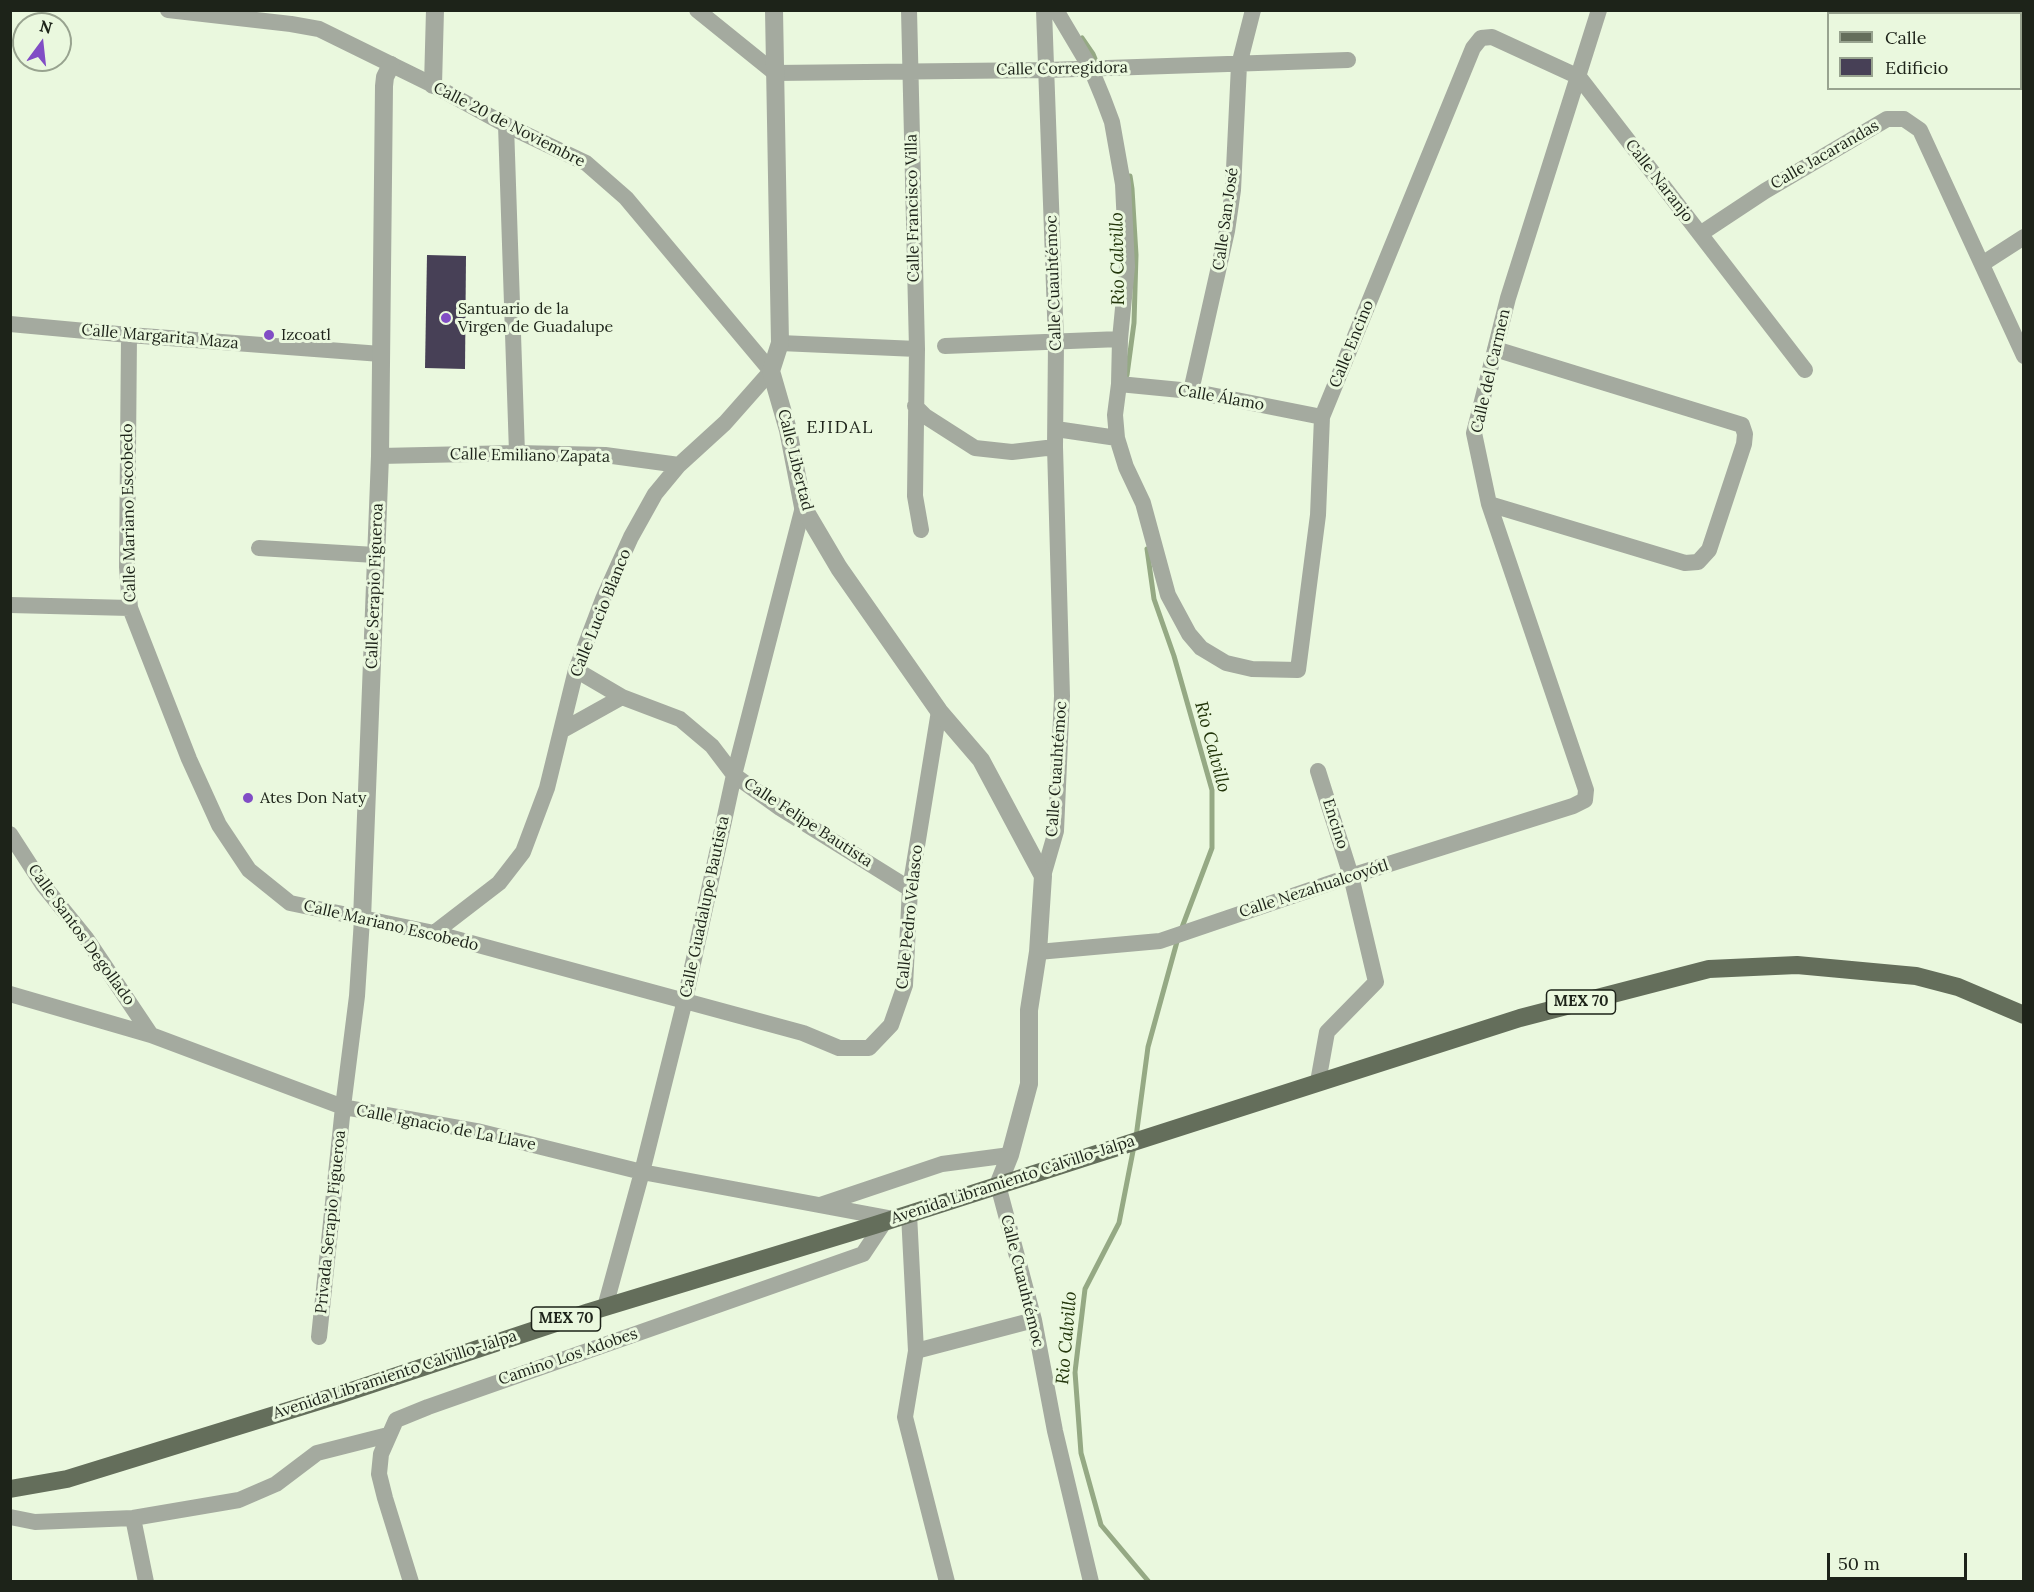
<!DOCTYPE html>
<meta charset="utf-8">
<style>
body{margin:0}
#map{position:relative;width:2034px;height:1592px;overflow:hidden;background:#eaf8de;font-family:Lora,serif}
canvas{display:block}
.frame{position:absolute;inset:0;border:12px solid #1d2319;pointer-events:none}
.legend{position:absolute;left:1827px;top:12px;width:195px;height:78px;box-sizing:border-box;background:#eaf8de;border:2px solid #98a38f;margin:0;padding:8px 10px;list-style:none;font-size:18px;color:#1d2319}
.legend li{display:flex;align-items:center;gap:12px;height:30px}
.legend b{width:30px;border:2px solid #98a38f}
.north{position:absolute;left:12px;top:12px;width:60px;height:60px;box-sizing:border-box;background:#eaf8de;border:2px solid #98a38f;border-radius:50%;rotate:15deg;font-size:16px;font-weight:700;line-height:24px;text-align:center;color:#1d2319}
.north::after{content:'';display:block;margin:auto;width:21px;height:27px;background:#814dc5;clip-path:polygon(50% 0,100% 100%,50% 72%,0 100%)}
.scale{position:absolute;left:1827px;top:1553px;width:140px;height:27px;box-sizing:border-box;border:3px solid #1d2319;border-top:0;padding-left:8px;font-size:18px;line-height:21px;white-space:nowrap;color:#1d2319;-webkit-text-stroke:4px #eaf8de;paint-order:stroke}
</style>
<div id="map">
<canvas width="2034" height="1592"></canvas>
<div class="frame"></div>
<ul class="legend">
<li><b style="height:8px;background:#646e5b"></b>Calle</li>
<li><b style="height:16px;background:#474056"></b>Edificio</li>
</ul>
<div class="north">N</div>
<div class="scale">50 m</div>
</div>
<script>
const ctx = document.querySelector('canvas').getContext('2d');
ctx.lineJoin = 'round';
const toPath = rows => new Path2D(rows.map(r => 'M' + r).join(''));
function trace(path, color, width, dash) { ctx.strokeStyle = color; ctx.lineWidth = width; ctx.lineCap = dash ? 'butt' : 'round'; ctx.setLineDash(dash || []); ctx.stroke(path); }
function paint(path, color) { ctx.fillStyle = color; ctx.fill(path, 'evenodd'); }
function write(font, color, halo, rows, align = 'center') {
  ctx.font = font + ' Lora,serif'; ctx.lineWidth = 6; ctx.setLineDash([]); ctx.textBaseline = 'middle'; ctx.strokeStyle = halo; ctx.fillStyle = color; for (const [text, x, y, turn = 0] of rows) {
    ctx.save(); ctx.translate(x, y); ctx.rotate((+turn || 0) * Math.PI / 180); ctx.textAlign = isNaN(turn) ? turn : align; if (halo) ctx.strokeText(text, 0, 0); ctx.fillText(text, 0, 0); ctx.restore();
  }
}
trace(toPath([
 [1082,38,1093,54,1098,66],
 [1127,375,1134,323,1136,255,1132,189,1130,176],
 [1147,549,1154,599,1174,656,1212,790,1212,848,1181,930],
 [1136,1137,1148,1047,1178,938],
 [1134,1146,1119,1223,1085,1289,1075,1372,1081,1453,1101,1525,1149,1582]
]), '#95a984', 5);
paint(toPath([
 [427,255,466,256,465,369,425,368]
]), '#474056');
trace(toPath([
 [168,10,291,24,319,29,433,85,506,125,586,163,626,198,771,371,725,423,679,465,655,494,631,537,603,599,576,670,547,788,523,852,499,883,434,933],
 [697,10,775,73,1047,70,1348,60],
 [909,10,917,349,915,496,921,530],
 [1056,10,1091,69,1103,98,1112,122,1123,184,1127,267,1120,339,1119,384,1115,415,1117,438,1126,467,1143,503,1168,595,1189,634,1201,648,1226,663,1252,669,1298,670,1318,515,1322,417,1473,48,1481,38,1492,37,1579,77,1805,370],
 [506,125,517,453],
 [1700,234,1765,191,1887,119,1904,119,1920,130,2024,356],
 [1982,264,2024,237],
 [10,324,129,335,381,354],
 [129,335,127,567,130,608,189,759,219,825,249,870,290,903,434,933,803,1033,839,1048,869,1048,891,1025,905,985,910,889,939,711],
 [780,343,917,349],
 [945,346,1120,339],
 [1119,384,1191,391,1322,417],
 [1191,391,1227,231,1233,190,1239,65,1253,10],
 [915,406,925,416,975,448,1012,452,1055,447],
 [1056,429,1117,438],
 [380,456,517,453,605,455,679,465],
 [1489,504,1685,563,1698,562,1709,550,1744,444,1745,434,1742,425,1495,349],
 [259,548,375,555],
 [10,605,130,608],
 [576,670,622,697,680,719,712,746,734,775,780,808,910,889],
 [561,731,622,697],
 [10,834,43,885,86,938,151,1035],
 [1043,876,1056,831,1062,696,1055,447,1056,342,1044,10],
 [1038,952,1160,941,1351,876,1573,806,1585,800,1586,790,1489,504,1474,433,1508,298,1599,10],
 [10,994,151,1035,343,1107,477,1131,642,1172,894,1219],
 [1318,1082,1327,1032,1376,982,1351,876,1318,771],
 [998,1185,1034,1320,1055,1431,1091,1582],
 [820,1205,942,1164,1010,1155],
 [909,1214,916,1351,905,1417,947,1582],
 [605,1307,642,1172,685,1000,734,775,803,507],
 [319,1337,343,1107,357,996,362,919],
 [916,1351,1034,1320],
 [10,1517,35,1522,133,1518,239,1500,276,1484,317,1453,388,1435],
 [133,1518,146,1582],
 [411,1582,385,1498,379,1474,381,1454,396,1420,428,1407,863,1254,885,1221]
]), '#a4aa9f', 16);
trace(toPath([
 [774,10,780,343,771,371,788,430,803,507,839,568,939,711,981,760,1043,876,1038,952,1029,1010,1029,1084,1010,1155,998,1185],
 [433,85,435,10],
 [362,919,380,456,384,86,385,77,391,65]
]), '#a4aa9f', 18);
trace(toPath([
 [10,1489,67,1479,339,1395,589,1312,875,1225,1520,1018,1709,969,1797,965,1916,976,1958,987,2024,1015]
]), '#646e5b', 18);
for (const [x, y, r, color] of [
 [446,318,6,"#814dc5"],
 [269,335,6,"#814dc5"],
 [248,798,6,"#814dc5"]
]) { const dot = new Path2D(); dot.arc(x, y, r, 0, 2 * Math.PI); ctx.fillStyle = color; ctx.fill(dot); trace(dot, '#eaf8de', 2); }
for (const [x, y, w] of [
 [1581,1002,69],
 [566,1319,69]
]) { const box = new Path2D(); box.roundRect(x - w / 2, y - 12, w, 24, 4.5); ctx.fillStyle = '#eaf8de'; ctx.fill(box); trace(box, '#1d2319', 1.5); }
write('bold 15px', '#1d2319', null, [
 ["MEX 70",1581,1002],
 ["MEX 70",566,1319]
]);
write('16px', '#1d2319', '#eaf8de', [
 ["Calle Corregidora",1062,69,-1],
 ["Calle 20 de Noviembre",509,125,27],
 ["Calle Jacarandas",1825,155,-30],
 ["Calle Naranjo",1659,181,52],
 ["Calle Francisco Villa",913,208,-91],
 ["Calle San José",1226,219,-82],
 ["Calle Cuauhtémoc",1054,283,-92],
 ["Calle Margarita Maza",160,337,5],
 ["Calle Encino",1352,344,-68],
 ["Calle del Carmen",1491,371,-77],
 ["Calle Álamo",1221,398,10],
 ["Calle Emiliano Zapata",530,456,1],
 ["Calle Libertad",795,460,76],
 ["Calle Mariano Escobedo",129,513,-91],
 ["Calle Serapio Figueroa",375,586,-88],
 ["Calle Lucio Blanco",601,613,-68],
 ["Calle Cuauhtémoc",1057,769,-86],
 ["Calle Felipe Bautista",808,823,33],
 ["Encino",1335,824,72],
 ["Calle Nezahualcoyótl",1314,889,-18],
 ["Calle Guadalupe Bautista",705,907,-78],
 ["Calle Pedro Velasco",910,917,-84],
 ["Calle Mariano Escobedo",391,926,13],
 ["Calle Santos Degollado",81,935,54],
 ["Calle Ignacio de La Llave",446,1128,11],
 ["Avenida Libramiento Calvillo-Jalpa",1013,1180,-18],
 ["Privada Serapio Figueroa",331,1222,-84],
 ["Calle Cuauhtémoc",1022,1281,76],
 ["Camino Los Adobes",568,1357,-19],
 ["Avenida Libramiento Calvillo-Jalpa",395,1375,-18]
]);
write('16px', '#1d2319', '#eaf8de', [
 ["Santuario de la",458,309],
 ["Virgen de Guadalupe",458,327],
 ["Izcoatl",281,335],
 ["Ates Don Naty",260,798]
], 'left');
write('italic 18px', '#22350a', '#eaf8de', [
 ["Rio Calvillo",1118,259,-91],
 ["Rio Calvillo",1212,747,75],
 ["Rio Calvillo",1067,1338,-85]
]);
ctx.letterSpacing = '1.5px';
write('18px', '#1d2319', '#eaf8de', [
 ["EJIDAL",840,428]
]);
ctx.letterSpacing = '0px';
</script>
